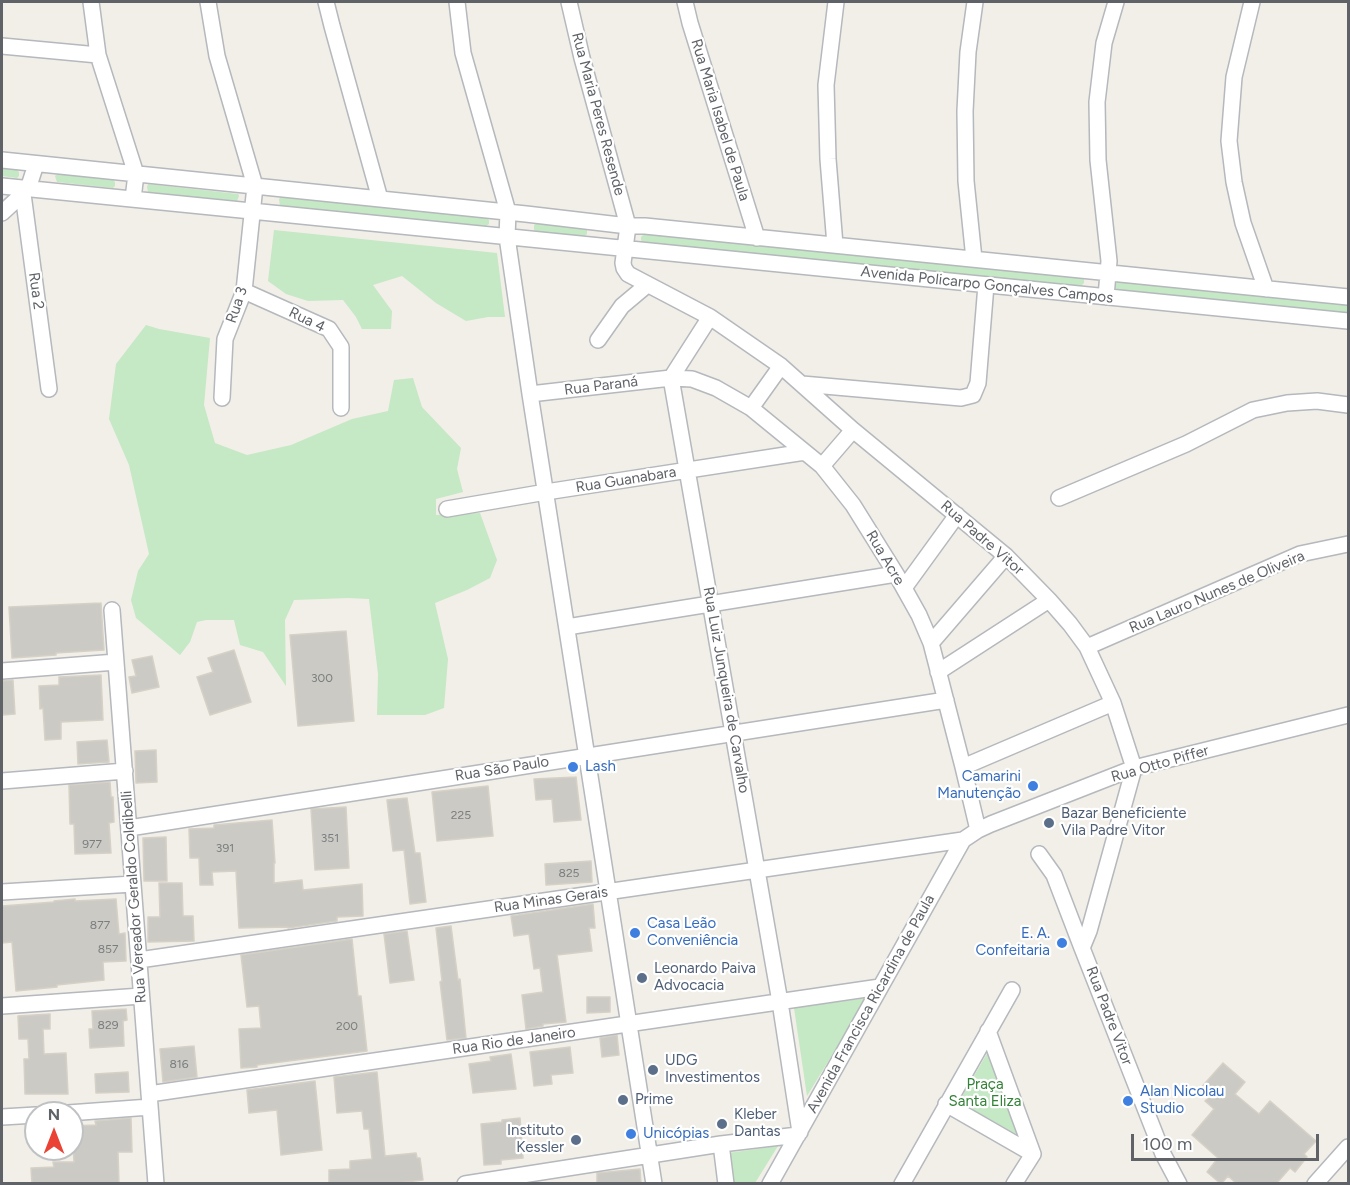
<!DOCTYPE html>
<meta charset="utf-8">
<style>
body{margin:0}
#map{position:relative;width:1350px;height:1185px;overflow:hidden;background:#f1efe8;font-family:Figtree,sans-serif}
canvas{display:block}
.frame{position:absolute;inset:0;border:3px solid #5f6368;pointer-events:none}
.north{position:absolute;left:24px;top:1101px;width:60px;height:60px;box-sizing:border-box;background:#fff;border:2px solid #bfc1c3;border-radius:50%;rotate:0deg;font-size:16px;font-weight:700;line-height:24px;text-align:center;color:#5f6368}
.north::after{content:'';display:block;margin:auto;width:21px;height:27px;background:#ea4335;clip-path:polygon(50% 0,100% 100%,50% 72%,0 100%)}
.scale{position:absolute;left:1131px;top:1134px;width:188px;height:27px;box-sizing:border-box;border:3px solid #5f6368;border-top:0;padding-left:8px;font-size:18px;line-height:21px;white-space:nowrap;color:#5f6368;-webkit-text-stroke:4px #fff;paint-order:stroke}
</style>
<div id="map">
<canvas width="1350" height="1185"></canvas>
<div class="frame"></div>
<div class="north">N</div>
<div class="scale">100 m</div>
</div>
<script>
const ctx = document.querySelector('canvas').getContext('2d');
ctx.lineJoin = 'round';
function paint(path, color) { ctx.fillStyle = color; ctx.fill(path, 'evenodd'); }
const toPath = rows => new Path2D(rows.map(r => 'M' + r).join(''));
function trace(path, color, width, dash) { ctx.strokeStyle = color; ctx.lineWidth = width; ctx.lineCap = dash ? 'butt' : 'round'; ctx.setLineDash(dash || []); ctx.stroke(path); }
function write(font, color, halo, rows, align = 'center') {
  ctx.font = font + ' Figtree,sans-serif'; ctx.lineWidth = 4.5; ctx.setLineDash([]); ctx.textBaseline = 'middle'; ctx.strokeStyle = halo; ctx.fillStyle = color; for (const [text, x, y, turn = 0] of rows) {
    ctx.save(); ctx.translate(x, y); ctx.rotate((+turn || 0) * Math.PI / 180); ctx.textAlign = isNaN(turn) ? turn : align; if (halo) ctx.strokeText(text, 0, 0); ctx.fillText(text, 0, 0); ctx.restore();
  }
}
paint(toPath([
 [2,168,17,170,19,172,19,176,17,178,2,176],
 [57,174,113,180,115,182,115,186,113,188,57,182,55,176],
 [148,184,238,194,239,196,237,201,148,192,147,187],
 [281,197,486,217,489,220,489,224,486,226,280,206,279,199],
 [538,222,581,227,587,230,587,234,583,237,538,233,534,230,534,225],
 [274,230,497,253,505,317,488,317,466,321,436,303,402,276,373,285,392,311,391,329,362,329,356,317,343,300,308,301,286,294,268,281],
 [644,234,1081,277,1084,279,1084,283,1081,286,643,243,641,240,641,237],
 [1117,282,1348,305,1348,315,1116,290,1115,285],
 [146,325,159,329,210,338,204,405,215,443,247,455,291,445,352,419,388,411,394,380,413,378,422,407,461,448,457,469,463,492,436,499,436,515,480,513,497,560,490,578,467,590,435,603,448,659,444,708,425,715,377,715,378,674,369,599,348,598,294,600,285,620,286,686,263,652,240,645,234,620,206,620,197,622,190,642,180,655,136,618,131,600,138,571,149,554,129,465,109,419,116,364],
 [867,998,807,1096,794,1008],
 [989,1050,1018,1135,959,1102],
 [778,1146,755,1183,732,1183,728,1153]
]), '#c5e8c5');
const building = toPath([
 [101,603,104,650,56,653,56,655,12,658,9,607,101,603],
 [346,631,354,721,298,726,290,635,346,631],
 [234,650,251,702,210,715,197,677,213,672,208,658,234,650],
 [152,656,159,687,132,693,129,677,136,676,132,660,152,656],
 [101,675,103,720,61,722,61,739,45,740,43,708,40,709,39,686,59,685,59,677,101,675],
 [13,680,15,714,2,715,2,681,13,680],
 [107,740,109,762,78,764,77,742,107,740],
 [156,750,157,782,136,783,135,751,156,750],
 [576,777,581,820,554,822,552,799,536,800,534,779,576,777],
 [110,782,111,797,113,797,114,822,109,823,111,853,75,854,74,824,70,824,69,785,110,782],
 [488,786,493,836,437,841,432,792,488,786],
 [407,798,415,853,420,853,426,902,410,904,404,850,393,851,387,800,407,798],
 [346,807,349,868,315,870,311,809,346,807],
 [272,820,275,863,274,863,274,883,302,880,303,890,362,884,363,916,337,917,337,921,288,928,288,927,239,928,236,871,212,872,213,885,200,885,199,858,190,858,189,829,214,828,214,825,272,820],
 [166,837,167,881,144,881,143,838,166,837],
 [591,861,592,882,546,885,545,864,591,861],
 [159,883,182,883,183,916,193,916,194,941,148,942,148,917,160,917,159,883],
 [75,899,75,901,116,899,119,934,125,933,126,961,103,962,104,980,57,985,57,987,16,991,12,942,2,943,2,906,54,902,54,901,75,899],
 [593,904,595,928,589,928,592,951,557,955,566,1022,543,1024,543,1026,526,1029,522,995,543,992,540,968,534,969,529,934,514,936,511,916,593,904],
 [451,926,458,980,460,979,466,1038,447,1040,440,982,442,981,436,928,451,926],
 [407,931,414,980,390,983,384,934,407,931],
 [352,939,358,996,361,996,367,1051,257,1065,257,1067,241,1068,239,1029,261,1028,259,1006,247,1007,241,955,352,939],
 [587,997,610,997,610,1012,587,1013,587,997],
 [126,1009,127,1020,123,1021,124,1046,90,1048,89,1029,93,1029,92,1011,126,1009],
 [50,1014,50,1029,43,1029,44,1054,66,1053,68,1094,25,1094,24,1059,29,1059,28,1039,19,1039,18,1016,50,1014],
 [617,1035,619,1055,602,1057,600,1038,617,1035],
 [194,1046,197,1077,163,1082,160,1049,194,1046],
 [570,1047,573,1073,551,1075,552,1084,534,1086,530,1052,570,1047],
 [511,1054,516,1089,473,1093,469,1064,491,1061,490,1057,511,1054],
 [1223,1063,1245,1082,1235,1094,1259,1114,1270,1101,1316,1141,1304,1154,1307,1157,1295,1172,1290,1168,1276,1184,1237,1184,1228,1176,1221,1184,1207,1172,1218,1158,1192,1135,1214,1109,1205,1101,1208,1098,1199,1090,1223,1063],
 [128,1072,129,1092,96,1093,95,1074,128,1072],
 [377,1072,385,1156,416,1153,417,1158,420,1158,423,1180,389,1184,329,1184,329,1170,350,1169,350,1161,372,1159,369,1129,364,1129,362,1111,337,1113,334,1077,377,1072],
 [315,1081,322,1150,281,1155,277,1110,249,1113,247,1090,315,1081],
 [131,1118,132,1152,118,1152,119,1184,32,1184,31,1168,54,1167,53,1162,74,1162,72,1126,96,1125,95,1121,131,1118],
 [520,1118,523,1158,501,1160,501,1164,484,1165,481,1124,502,1122,502,1120,520,1118],
 [640,1169,641,1184,597,1184,597,1173,640,1169]
]);
paint(building, '#cccac5');
trace(building, '#d6d1c6', 1.5);
const minor = toPath([
 [91,2,98,55,136,174,133,199],
 [208,2,217,56,255,186,244,291,225,339,222,398],
 [326,2,332,26,380,199],
 [457,2,463,53,508,212,507,237,530,394,654,1184],
 [569,2,582,58,628,226,623,263,624,268,628,274,710,317,781,366,853,430,1006,556,1049,600,1070,624,1087,647,1113,703,1134,768,1089,931,1082,948,1163,1154,1179,1184],
 [685,2,690,23,757,238],
 [1252,2,1234,77,1229,141,1234,182,1243,223,1266,289],
 [2,46,98,55],
 [2,160,526,214,628,226,645,226,1348,297],
 [2,186,1348,321],
 [23,194,49,389],
 [2,213,28,189,36,164],
 [835,245,828,159,826,85,836,2],
 [974,259,966,181,965,111,968,52,975,2],
 [244,291,329,329,341,347,341,408],
 [1106,297,1109,261,1098,160,1097,102,1104,43,1116,2],
 [598,340,622,306,647,285],
 [671,378,780,1002,800,1132],
 [671,378,710,317],
 [802,384,961,398,973,395,978,383,986,285],
 [530,394,671,378,692,379,716,388,751,408,822,466,853,505,896,574,919,615,931,643,963,767,978,830],
 [751,408,781,366],
 [822,466,853,430],
 [1059,498,1186,444,1253,410,1287,403,1317,401,1348,405],
 [447,509,546,492,805,452],
 [904,588,957,515],
 [112,610,156,1184],
 [567,627,896,574],
 [931,643,1006,556],
 [1087,647,1300,554,1348,544],
 [2,671,116,662],
 [938,672,1049,600],
 [963,767,1113,703],
 [2,781,125,771],
 [129,828,946,700],
 [1039,854,1054,875,1082,948],
 [2,892,133,884],
 [139,960,963,840],
 [2,1006,141,996],
 [988,1031,1033,1154],
 [149,1094,880,987],
 [946,1104,1033,1154],
 [68,1113,150,1107],
 [2,1117,36,1115],
 [721,1144,726,1184],
 [465,1184,721,1144,798,1135],
 [770,1184,963,840,978,830,991,824,1134,768,1348,715],
 [902,1184,1012,990],
 [1014,1184,1033,1154],
 [1315,1184,1348,1147]
]);
trace(minor, '#b5b8bc', 18);
trace(minor, '#fff', 15);
for (const [x, y, r, color] of [
 [573,767,6,"#3f7fe0"],
 [1033,786,6,"#3f7fe0"],
 [1049,823,6,"#5c6f8a"],
 [635,933,6,"#3f7fe0"],
 [1062,943,6,"#3f7fe0"],
 [642,978,6,"#5c6f8a"],
 [653,1070,6,"#5c6f8a"],
 [623,1100,6,"#5c6f8a"],
 [1128,1101,6,"#3f7fe0"],
 [722,1124,6,"#5c6f8a"],
 [631,1134,6,"#3f7fe0"],
 [576,1140,6,"#5c6f8a"]
]) { const dot = new Path2D(); dot.arc(x, y, r, 0, 2 * Math.PI); ctx.fillStyle = color; ctx.fill(dot); trace(dot, '#fff', 2); }
write('12px', '#7a7d7f', null, [
 ["300",322,678],
 ["225",461,815],
 ["351",330,838],
 ["977",92,844],
 ["391",225,848],
 ["825",569,873],
 ["877",100,925],
 ["857",108,949],
 ["829",108,1025],
 ["200",347,1026],
 ["816",179,1064]
]);
write('15px', '#5f6368', '#fff', [
 ["Rua Maria Peres Resende",598,114,75],
 ["Rua Maria Isabel de Paula",720,120,73],
 ["Avenida Policarpo Gonçalves Campos",987,285,6],
 ["Rua 2",36,291,82],
 ["Rua 3",237,305,-71],
 ["Rua 4",307,320,26],
 ["Rua Paraná",601,386,-7],
 ["Rua Guanabara",626,480,-9],
 ["Rua Padre Vitor",982,538,41],
 ["Rua Acre",885,558,59],
 ["Rua Lauro Nunes de Oliveira",1217,592,-23],
 ["Rua Luiz Junqueira de Carvalho",726,690,80],
 ["Rua Otto Piffer",1160,764,-16],
 ["Rua São Paulo",502,769,-9],
 ["Rua Vereador Geraldo Coldibelli",134,897,-94],
 ["Rua Minas Gerais",551,900,-8],
 ["Avenida Francisca Ricardina de Paula",871,1004,-61],
 ["Rua Padre Vitor",1109,1016,69],
 ["Rua Rio de Janeiro",514,1041,-8]
]);
write('15px', '#366cbe', '#fff', [
 ["Lash",585,767],
 ["Camarini",1021,777,"right"],
 ["Manutenção",1021,794,"right"],
 ["Casa Leão",647,924],
 ["Conveniência",647,941],
 ["E. A.",1050,934,"right"],
 ["Confeitaria",1050,951,"right"],
 ["Alan Nicolau",1140,1092],
 ["Studio",1140,1109],
 ["Unicópias",643,1134]
], 'left');
write('15px', '#4e5e75', '#fff', [
 ["Bazar Beneficiente",1061,814],
 ["Vila Padre Vitor",1061,831],
 ["Leonardo Paiva",654,969],
 ["Advocacia",654,986],
 ["UDG",665,1061],
 ["Investimentos",665,1078],
 ["Prime",635,1100],
 ["Kleber",734,1115],
 ["Dantas",734,1132],
 ["Instituto",564,1131,"right"],
 ["Kessler",564,1148,"right"]
], 'left');
write('15px', '#348238', '#fff', [
 ["Praça",985,1085],
 ["Santa Eliza",985,1102]
]);
</script>
